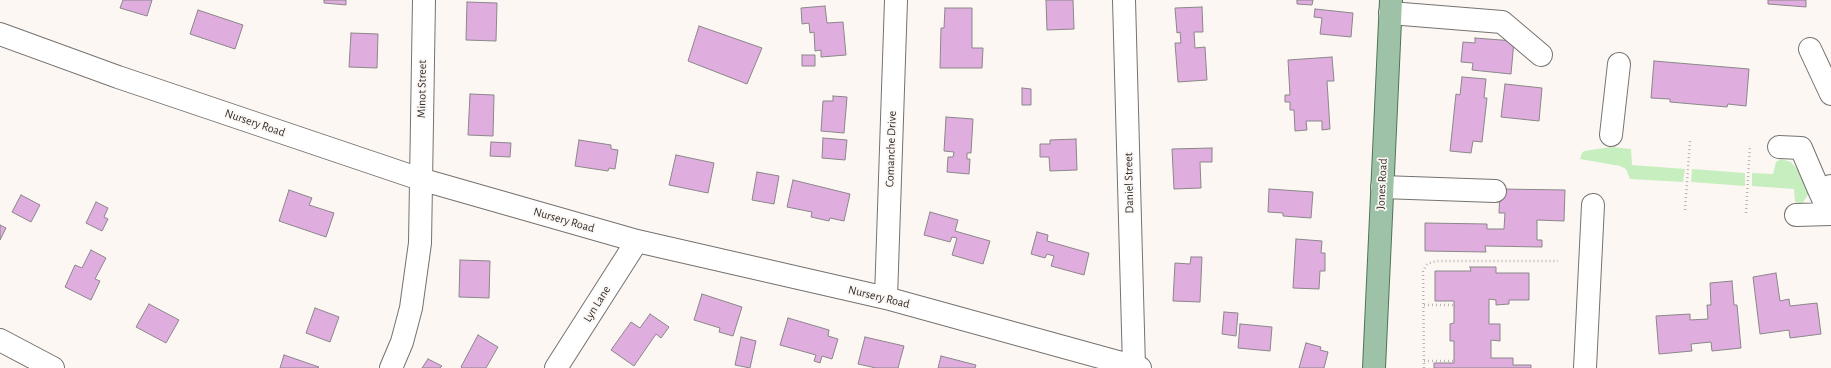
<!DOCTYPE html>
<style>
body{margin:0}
canvas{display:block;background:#fcf7f3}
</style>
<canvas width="1831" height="368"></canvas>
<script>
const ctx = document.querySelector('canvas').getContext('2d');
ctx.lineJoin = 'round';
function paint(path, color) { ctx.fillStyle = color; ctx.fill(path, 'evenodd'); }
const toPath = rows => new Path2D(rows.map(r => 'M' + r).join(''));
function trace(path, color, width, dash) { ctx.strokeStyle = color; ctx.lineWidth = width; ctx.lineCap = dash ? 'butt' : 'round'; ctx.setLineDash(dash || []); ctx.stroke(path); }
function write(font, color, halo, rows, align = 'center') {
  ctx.font = font + ' "Alegreya Sans",sans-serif'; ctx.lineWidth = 3.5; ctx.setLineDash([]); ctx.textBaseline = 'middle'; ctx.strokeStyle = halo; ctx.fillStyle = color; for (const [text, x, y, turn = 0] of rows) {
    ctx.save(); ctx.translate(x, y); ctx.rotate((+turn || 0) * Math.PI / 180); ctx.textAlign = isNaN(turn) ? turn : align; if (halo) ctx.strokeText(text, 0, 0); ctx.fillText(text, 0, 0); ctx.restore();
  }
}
paint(toPath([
 [1611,147,1631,149,1632,165,1685,169,1683,182,1630,179,1626,169,1620,166,1580,159,1582,153,1584,151],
 [1781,159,1791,162,1802,175,1808,189,1808,195,1801,205,1795,202,1794,189,1752,186,1752,173,1773,174,1776,162],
 [1692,169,1745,173,1745,186,1691,182]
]), '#c7eebe');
const building = toPath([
 [123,0,152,0,147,16,120,8,123,0],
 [324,0,346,0,346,5,324,3,324,0],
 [1046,0,1073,0,1074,29,1047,30,1046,0],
 [1297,0,1313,0,1312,5,1297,4,1297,0],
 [1768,0,1806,0,1806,7,1768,4,1768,0],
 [467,2,497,3,496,41,466,40,467,2],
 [825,6,827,23,843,22,846,55,821,57,821,50,815,51,814,32,810,33,809,23,802,24,801,8,825,6],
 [1202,7,1203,32,1194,32,1195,48,1205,47,1207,80,1178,82,1175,43,1181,43,1180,32,1177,33,1175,8,1202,7],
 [945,8,972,8,972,48,983,48,982,68,940,68,941,28,944,28,945,8],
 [1315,9,1353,13,1351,37,1320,34,1322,18,1314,17,1315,9],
 [198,10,243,25,235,49,190,34,198,10],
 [699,26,762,48,747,84,688,61,699,26],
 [351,33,378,34,377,68,349,67,351,33],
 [1475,38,1514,41,1511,74,1472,70,1473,63,1461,62,1463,42,1475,43,1475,38],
 [802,55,815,55,815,66,802,66,802,55],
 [1332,57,1334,81,1327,81,1330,129,1322,130,1322,121,1306,121,1307,130,1295,131,1294,110,1290,110,1290,102,1285,102,1285,95,1290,95,1288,60,1332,57],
 [1654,61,1749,69,1746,106,1728,104,1727,107,1670,102,1670,99,1651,98,1654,61],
 [1462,77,1486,79,1484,98,1487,98,1482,142,1473,141,1471,153,1450,151,1456,94,1460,95,1462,77],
 [1505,84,1542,88,1539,121,1501,117,1505,84],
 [1022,88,1031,89,1031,105,1022,105,1022,88],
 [470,94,494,95,493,136,468,135,470,94],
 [833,96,847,97,844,133,821,131,823,101,833,101,833,96],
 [946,117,973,119,971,153,967,153,967,159,970,159,969,174,947,172,948,157,953,157,954,152,944,151,946,117],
 [823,138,847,140,845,160,822,158,823,138],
 [1076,139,1077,170,1050,171,1049,157,1040,157,1040,144,1050,144,1050,140,1076,139],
 [579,140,611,145,611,149,618,150,615,169,609,168,608,171,575,166,579,140],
 [491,142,511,143,510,157,490,156,491,142],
 [1212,148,1212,162,1200,162,1201,188,1174,189,1172,149,1212,148],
 [676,155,714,163,708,193,669,185,676,155],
 [757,172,779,176,774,204,752,200,757,172],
 [793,180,850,194,844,221,830,218,829,221,811,217,812,212,787,207,793,180],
 [1269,189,1313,192,1311,218,1283,216,1283,213,1268,212,1269,189],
 [1500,189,1565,190,1564,221,1537,220,1537,240,1542,240,1542,247,1485,246,1486,252,1425,251,1425,223,1487,224,1487,229,1504,229,1505,213,1499,213,1500,189],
 [289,190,312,198,309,205,334,213,326,237,279,221,289,190],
 [21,195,40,205,31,222,12,212,21,195],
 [96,202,108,208,104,217,108,219,102,231,86,223,96,202],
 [930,212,958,220,955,231,990,241,983,264,952,255,957,238,952,237,950,242,924,235,930,212],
 [0,225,6,228,0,240,0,225],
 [1037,232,1048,235,1047,241,1089,253,1084,275,1051,266,1054,256,1047,254,1045,258,1031,254,1037,232],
 [1296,239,1322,241,1321,253,1325,253,1325,271,1320,271,1319,289,1293,288,1296,239],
 [91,250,106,258,95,279,100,281,91,300,65,287,75,265,82,268,91,250],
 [1191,257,1202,257,1200,302,1173,301,1175,263,1190,264,1191,257],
 [460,260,490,261,489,298,459,297,460,260],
 [1470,267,1496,267,1496,273,1529,273,1529,300,1509,300,1509,304,1496,305,1496,300,1489,299,1489,324,1500,324,1500,341,1491,340,1491,358,1513,358,1513,365,1531,365,1531,368,1434,368,1434,363,1454,363,1454,341,1450,341,1450,324,1454,323,1454,301,1435,301,1435,271,1471,271,1470,267],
 [1776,273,1780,301,1789,299,1790,306,1817,303,1821,334,1790,338,1789,330,1760,334,1753,277,1776,273],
 [1732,281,1734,305,1737,305,1741,348,1712,351,1711,342,1691,344,1692,351,1659,354,1656,316,1690,314,1690,320,1708,319,1707,305,1711,305,1710,283,1732,281],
 [702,294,742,307,733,336,719,332,720,328,694,320,702,294],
 [149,304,179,320,166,343,136,327,149,304],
 [315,308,339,317,330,342,306,333,315,308],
 [1224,312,1238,313,1236,336,1222,334,1224,312],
 [650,314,669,327,661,338,656,334,634,366,611,350,631,322,640,328,650,314],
 [788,318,829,330,828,336,838,339,832,359,822,356,820,363,814,361,816,355,780,345,788,318],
 [1240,324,1272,327,1270,351,1238,348,1240,324],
 [478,335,498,347,486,368,462,368,461,367,478,335],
 [741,337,756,341,750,368,735,365,741,337],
 [865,337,904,346,898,368,876,368,858,364,865,337],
 [1306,343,1321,347,1320,350,1328,352,1324,368,1299,368,1306,343],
 [284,355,319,367,318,368,280,368,284,355],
 [941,356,976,365,975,368,938,368,941,356],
 [428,359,442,366,440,368,422,368,428,359]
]);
paint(building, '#e0addf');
trace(building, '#8a878a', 1);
const minor = toPath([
 [1124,0,1134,367],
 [1390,13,1502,22,1541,55],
 [0,34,118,77,420,179,637,241,886,298,1140,368],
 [1810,49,1831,94],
 [1611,135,1619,64],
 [1779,147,1801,148,1819,190],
 [1382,187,1495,191],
 [1796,215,1830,214,1819,190,1831,186],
 [886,298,896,0],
 [0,340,53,368],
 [391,368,402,342,411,308,420,243,424,0],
 [556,368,637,241],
 [1585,368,1593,205]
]);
const major = toPath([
 [1374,368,1391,0]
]);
trace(minor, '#76726f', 24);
trace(major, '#4e7558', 24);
trace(toPath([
 [1685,210,1690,141],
 [1746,213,1750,145],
 [1424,305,1455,305],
 [1424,361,1454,361],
 [1424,368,1423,271,1427,264,1436,261,1558,261]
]), '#b9b5b2', 2.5, [1, 3]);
trace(minor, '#fff', 22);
trace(major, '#9ec2a7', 22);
write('12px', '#333130', '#fcf7f3', [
 ["Minot Street",422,89,-89],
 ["Nursery Road",255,123,19],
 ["Comanche Drive",891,149,-88],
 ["Daniel Street",1129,183,-91],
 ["Jones Road",1382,184,-87],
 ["Nursery Road",564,220,16],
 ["Nursery Road",879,297,14],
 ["Lyn Lane",597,304,-58]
]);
</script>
